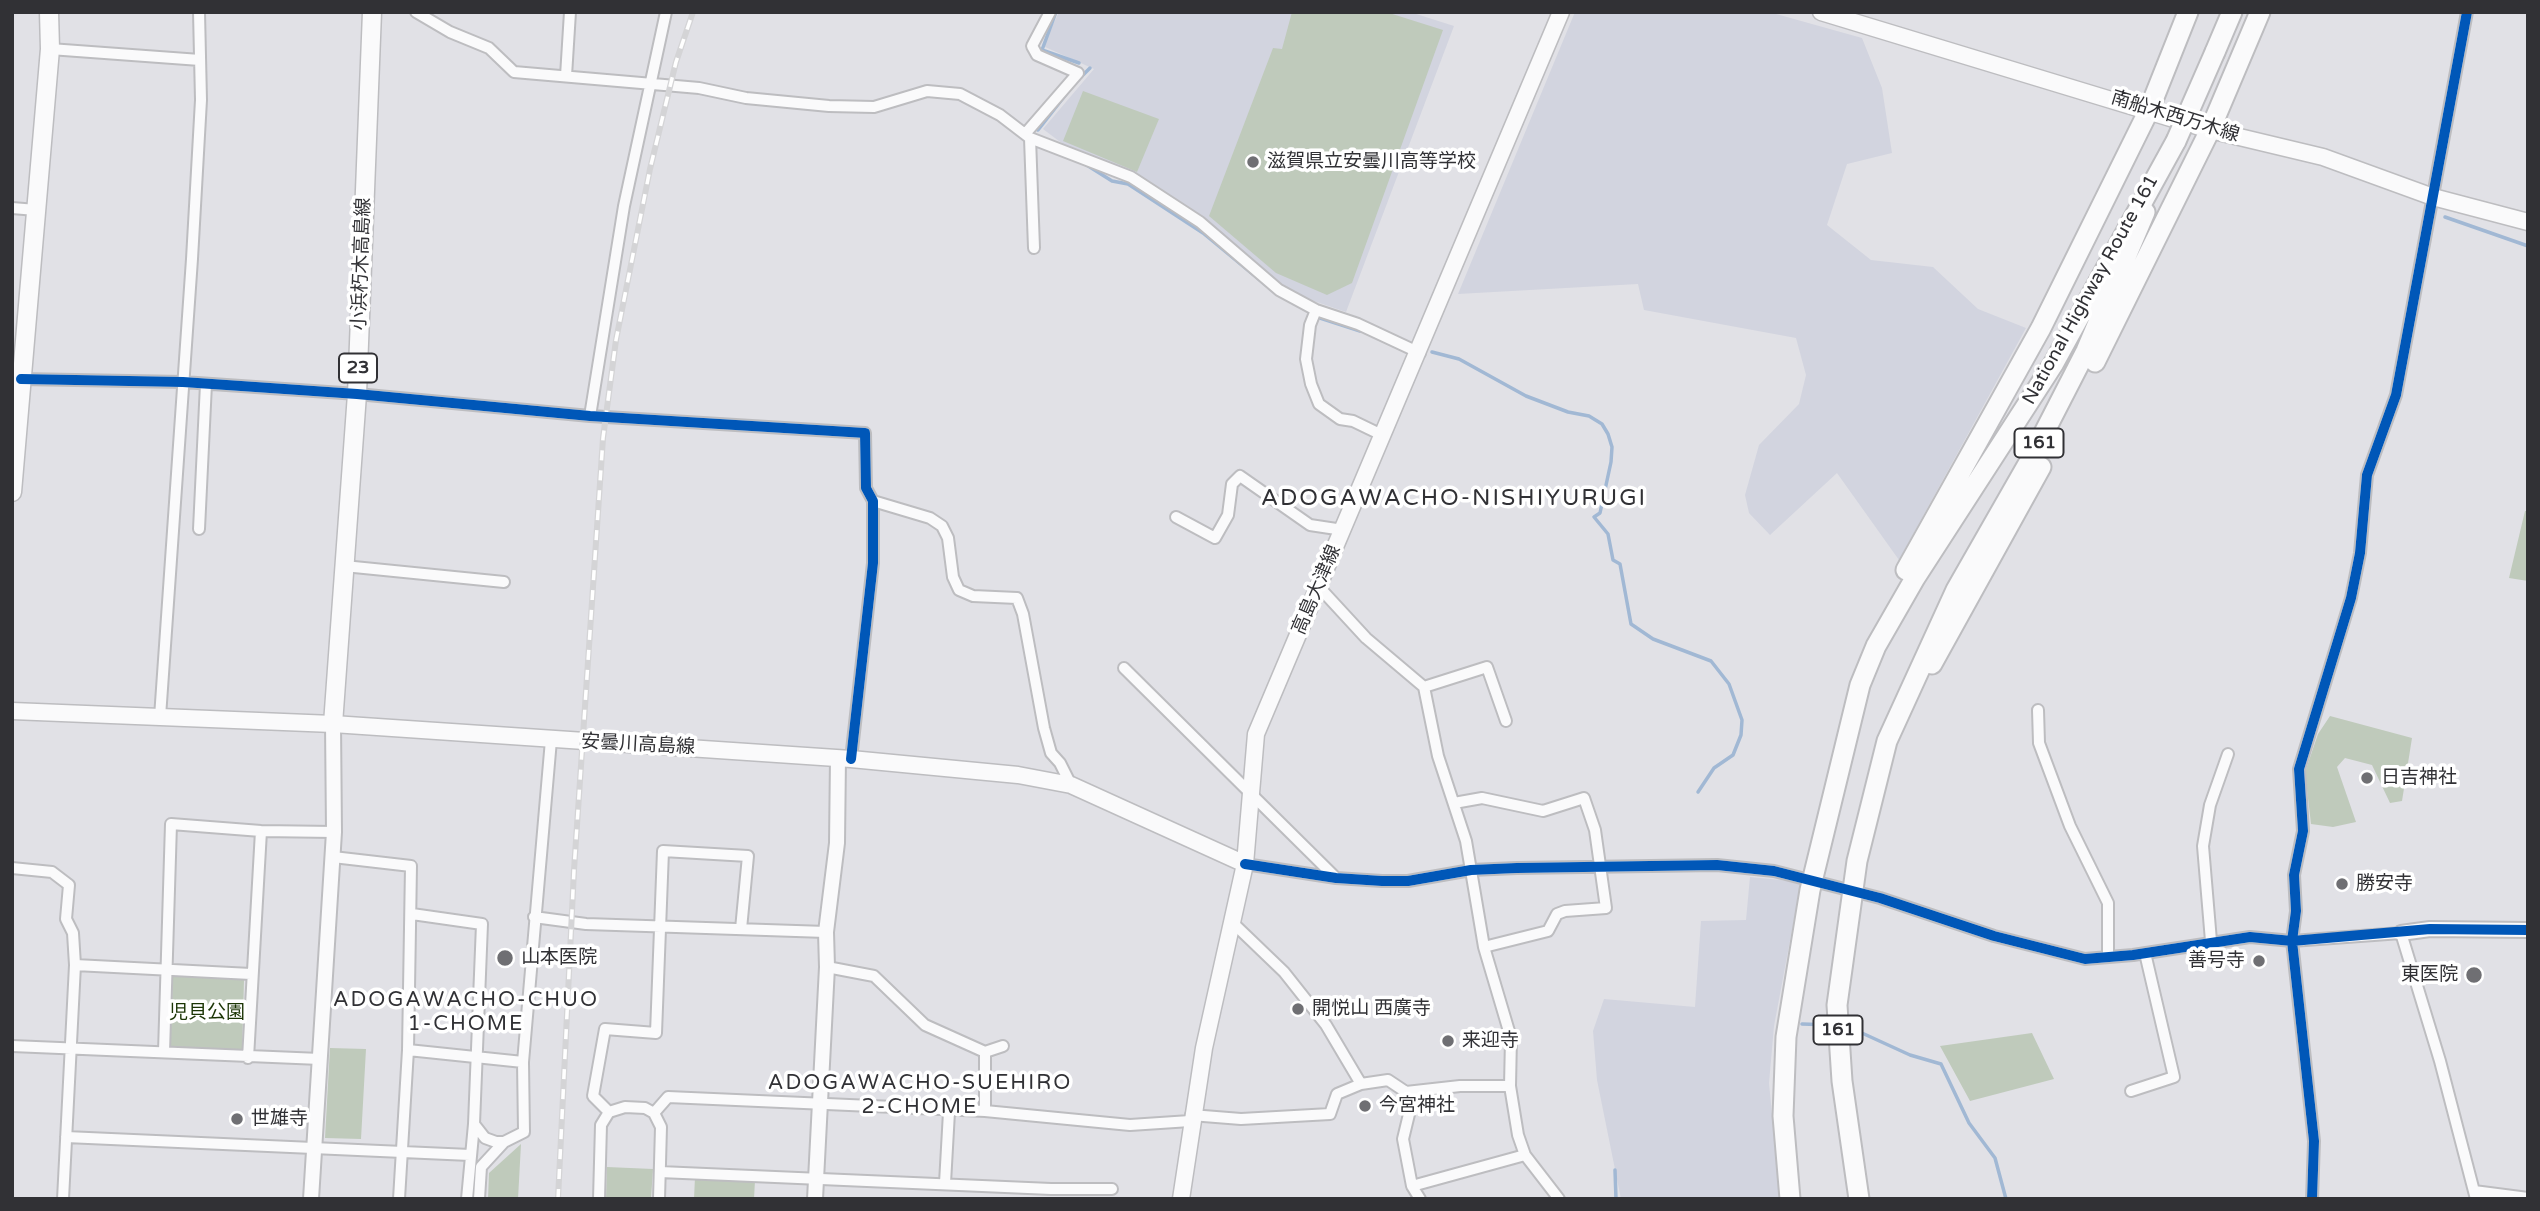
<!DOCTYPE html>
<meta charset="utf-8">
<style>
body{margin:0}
#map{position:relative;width:2540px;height:1211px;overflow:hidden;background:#e1e1e6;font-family:"Varela Round",sans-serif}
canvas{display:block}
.frame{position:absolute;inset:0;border:14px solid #313135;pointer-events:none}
</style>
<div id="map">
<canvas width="2540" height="1211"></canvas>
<div class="frame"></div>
</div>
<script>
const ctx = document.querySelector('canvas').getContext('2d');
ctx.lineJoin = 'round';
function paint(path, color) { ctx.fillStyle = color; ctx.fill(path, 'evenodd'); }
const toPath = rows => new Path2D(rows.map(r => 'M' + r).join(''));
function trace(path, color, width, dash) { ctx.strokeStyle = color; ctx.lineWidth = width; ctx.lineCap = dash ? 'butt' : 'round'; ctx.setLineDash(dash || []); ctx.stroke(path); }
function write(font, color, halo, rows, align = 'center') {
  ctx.font = font + ' "Varela Round","Noto Sans JP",sans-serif'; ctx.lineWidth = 7; ctx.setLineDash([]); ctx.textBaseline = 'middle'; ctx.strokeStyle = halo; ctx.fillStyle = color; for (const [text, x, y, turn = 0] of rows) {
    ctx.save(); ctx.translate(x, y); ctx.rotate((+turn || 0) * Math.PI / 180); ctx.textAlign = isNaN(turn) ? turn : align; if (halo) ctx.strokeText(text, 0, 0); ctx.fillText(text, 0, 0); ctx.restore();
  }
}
paint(toPath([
 [1059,12,1410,12,1454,26,1346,312,1302,297,1270,276,1216,228,1138,177,1067,147,1043,129,1094,69,1043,46],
 [1575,12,1769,12,1862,38,1882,88,1892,153,1847,164,1827,225,1871,260,1933,267,1978,309,2026,328,1899,560,1837,473,1770,535,1749,513,1745,495,1759,445,1799,404,1806,375,1796,338,1644,310,1638,284,1458,294],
 [1750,877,1801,882,1774,1026,1769,1083,1780,1199,1621,1199,1597,1080,1593,1031,1604,999,1695,1007,1701,921,1746,920]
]), '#d2d4df');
paint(toPath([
 [1292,12,1386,12,1443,30,1352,283,1327,295,1276,273,1209,216,1273,48,1282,49],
 [1083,91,1159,119,1137,172,1063,141],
 [2525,511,2528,511,2528,581,2509,578],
 [2330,716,2412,738,2402,801,2390,803,2372,765,2345,758,2337,767,2356,822,2333,827,2311,824,2305,772,2318,734],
 [173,976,244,980,242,1053,170,1047],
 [2032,1033,2054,1079,1970,1101,1940,1046],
 [330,1048,366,1049,361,1139,325,1138],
 [521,1144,518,1199,488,1199,489,1173],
 [607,1167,653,1169,651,1199,606,1199],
 [695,1177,755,1180,754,1199,694,1199]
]), '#bfcabb');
trace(toPath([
 [1056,12,1042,50,1079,63],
 [1081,77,1090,68],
 [1038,130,1067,93],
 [1085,164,1112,181,1128,184,1203,233,1273,291],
 [2445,217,2528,246],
 [1320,318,1360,331],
 [1432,352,1459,359,1526,396,1568,412,1589,416,1602,424,1608,434,1612,447,1611,462,1600,513,1594,517,1608,534,1613,560,1620,564,1631,624,1653,639,1711,661,1729,684,1742,720,1741,735,1733,755,1714,768,1698,792],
 [1802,1024,1832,1025],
 [1851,1028,1910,1055,1941,1064,1969,1123,1995,1158,2006,1199],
 [1615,1170,1616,1199]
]), '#a1b8d4', 3.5);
const minor = toPath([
 [416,12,450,32,489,48,514,72,699,88,746,98,829,106,874,107,927,91,960,94,1000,115,1030,138,1131,177,1200,222,1279,290,1316,310,1358,324,1420,353],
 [50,49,200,60],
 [566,76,570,12],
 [1025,134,1078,73,1037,55,1032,46,1050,12],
 [1030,138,1034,248],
 [12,208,36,210],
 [1316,310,1310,325,1306,359,1311,384,1319,404,1340,419,1353,421,1384,436],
 [21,379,183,382,357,394,590,416,865,433,866,488,873,501,873,563,851,759],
 [590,416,624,206,666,12],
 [873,501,930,518,942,526,948,538,953,577,959,590,973,596,1017,598,1023,614,1044,728,1051,753,1060,763,1071,785],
 [1176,517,1215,538,1228,515,1232,484,1240,476,1310,525,1343,530],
 [199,529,206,384],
 [344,566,504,582],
 [1319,587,1366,638,1424,687,1438,756,1466,841,1484,947,1511,1038,1510,1086,1518,1135,1525,1155,1559,1199],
 [1124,668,1336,878],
 [1424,687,1487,667,1506,721],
 [2038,710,2039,743,2070,826,2108,903,2108,957],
 [160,717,192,259,201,100,199,12],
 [1454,803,1482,798,1543,811,1584,798,1595,830,1606,908,1565,911,1557,914,1548,931,1484,947],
 [333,857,411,866,408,1050,399,1199],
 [1245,864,1336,878,1382,881,1408,881,1471,870,1517,868,1717,865,1774,871,1880,898,1994,936,2085,959,2133,955,2250,937,2292,941,2401,933,2440,1061,2476,1199],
 [12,868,52,872,69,885,66,919,73,933,75,965],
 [412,914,482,924,474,1124,467,1199],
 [534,917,586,924,826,932],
 [1233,923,1284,972,1326,1025,1361,1084,1388,1080,1406,1092,1460,1086,1510,1086],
 [2211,941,2203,846,2210,805,2228,754],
 [827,967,874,976,925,1025,985,1052,985,1111],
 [12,1046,320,1059],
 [408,1050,523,1062],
 [164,1052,171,824,261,831,334,832],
 [985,1052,1003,1046],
 [248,1058,261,831],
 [2131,1091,2174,1077,2145,953],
 [1406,1092,1410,1110,1403,1139,1412,1186],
 [609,1112,593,1096,605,1029,656,1033,663,851,748,856,741,929],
 [654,1113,668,1097,985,1111,1130,1125,1190,1121],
 [1191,1115,1241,1119,1330,1114,1337,1094,1361,1084],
 [474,1124,485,1138,496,1142,504,1142,524,1132,523,1062,551,740],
 [66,1137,470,1155],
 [660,1172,1051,1189,1112,1189],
 [945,1183,949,1112],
 [2474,1191,2528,1198],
 [63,1199,75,965,251,974],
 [479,1199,481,1167,504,1142],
 [599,1199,601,1125,609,1112,625,1107,645,1108,654,1113,661,1127,659,1199],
 [1420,1199,1412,1186,1525,1155],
 [2312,1199,2314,1141,2292,941,2296,911,2294,875,2303,831,2299,769,2351,598,2360,553,2367,475,2396,395,2467,12]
]);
const tertiary = toPath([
 [2401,933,2430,929,2528,930],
 [311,1199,334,832,333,724],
 [815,1199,827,967,826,932,837,843,838,758]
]);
const secondary = toPath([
 [1821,12,2210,130,2323,157,2433,197,2528,222],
 [12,711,333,724,851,759,1018,775,1071,785,1245,864],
 [1181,1199,1204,1048,1245,864,1256,734,1561,12]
]);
const primary = toPath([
 [12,492,50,49,49,12],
 [333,724,357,394,372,12]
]);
const trunk = toPath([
 [2215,52,2232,12],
 [2095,362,2210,130,2260,12],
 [1906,570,2041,328,2149,110,2188,12],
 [1932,664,2041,467],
 [1790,1199,1783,1116,1786,1037,1810,890,1860,685,1876,646,1915,578,2054,363,2176,141],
 [1859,1199,1842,1081,1837,1005,1857,861,1887,741,1956,590,2028,464,2086,351,2145,212]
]);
trace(minor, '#bdbdc0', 14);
trace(tertiary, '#bdbdc0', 18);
trace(secondary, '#bdbdc0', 19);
trace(primary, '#bdbdc0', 21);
trace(trunk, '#bdbdc0', 23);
trace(minor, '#fafafb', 10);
trace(tertiary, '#fafafb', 14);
trace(secondary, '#fafafb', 16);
trace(primary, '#fafafb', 18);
trace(trunk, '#fafafb', 19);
const rail = toPath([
 [558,1199,574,870,603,438,616,340,650,169,676,62,693,12]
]);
trace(rail, '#d4d4d6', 6);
trace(rail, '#fff', 3.5, [10]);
const trunkBridge = toPath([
 [2176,141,2215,52]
]);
trace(trunkBridge, '#bdbdc0', 23, []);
trace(trunkBridge, '#fafafb', 19);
trace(toPath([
 [21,379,183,382,357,394,590,416,865,433,866,488,873,501,873,563,851,759],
 [1245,864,1336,878,1382,881,1408,881,1471,870,1517,868,1717,865,1774,871,1880,898,1994,936,2085,959,2133,955,2250,937,2292,941,2430,929,2528,930],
 [2312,1199,2314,1141,2292,941,2296,911,2294,875,2303,831,2299,769,2351,598,2360,553,2367,475,2396,395,2467,12]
]), '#0057b8', 10);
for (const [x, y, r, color] of [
 [1253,162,7,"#6f6f73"],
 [2367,778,7,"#6f6f73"],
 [2342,884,7,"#6f6f73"],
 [505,958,9,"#6f6f73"],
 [2259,961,7,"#6f6f73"],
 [2474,975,9,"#6f6f73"],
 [1298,1009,7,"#6f6f73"],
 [1448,1041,7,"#6f6f73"],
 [1365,1106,7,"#6f6f73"],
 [237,1119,7,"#6f6f73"]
]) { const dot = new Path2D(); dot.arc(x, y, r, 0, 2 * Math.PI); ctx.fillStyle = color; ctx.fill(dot); trace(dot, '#fff', 2.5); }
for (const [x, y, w] of [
 [358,368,38],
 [2039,443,49],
 [1838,1030,49]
]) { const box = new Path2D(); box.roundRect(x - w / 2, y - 14.5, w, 29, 5); ctx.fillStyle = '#fff'; ctx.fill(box); trace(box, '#313135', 2); }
write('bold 18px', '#313135', null, [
 ["23",358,368],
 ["161",2039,443],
 ["161",1838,1030]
]);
write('19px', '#313135', '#fff', [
 ["南船木西万木線",2175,117,17],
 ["小浜朽木高島線",362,264,-88],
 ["National Highway Route 161",2091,290,-61],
 ["高島大津線",1317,590,-67],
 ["安曇川高島線",638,745,3]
]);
write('19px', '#313135', '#fff', [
 ["滋賀県立安曇川高等学校",1267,162],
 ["日吉神社",2381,778],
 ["勝安寺",2356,884],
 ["山本医院",521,958],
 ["善号寺",2245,961,"right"],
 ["東医院",2458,975,"right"],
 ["開悦山 西廣寺",1312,1009],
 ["来迎寺",1462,1041],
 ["今宮神社",1379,1106],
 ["世雄寺",251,1119]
], 'left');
write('19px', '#1b3505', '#fff', [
 ["児貝公園",207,1013]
]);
ctx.letterSpacing = '2px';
write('21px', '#313135', '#fff', [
 ["ADOGAWACHO-CHUO",466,1000],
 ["1-CHOME",466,1024],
 ["ADOGAWACHO-SUEHIRO",920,1083],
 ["2-CHOME",920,1107]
]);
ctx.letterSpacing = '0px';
ctx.letterSpacing = '2px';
write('23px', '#313135', '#fff', [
 ["ADOGAWACHO-NISHIYURUGI",1454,499]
]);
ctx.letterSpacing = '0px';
</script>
